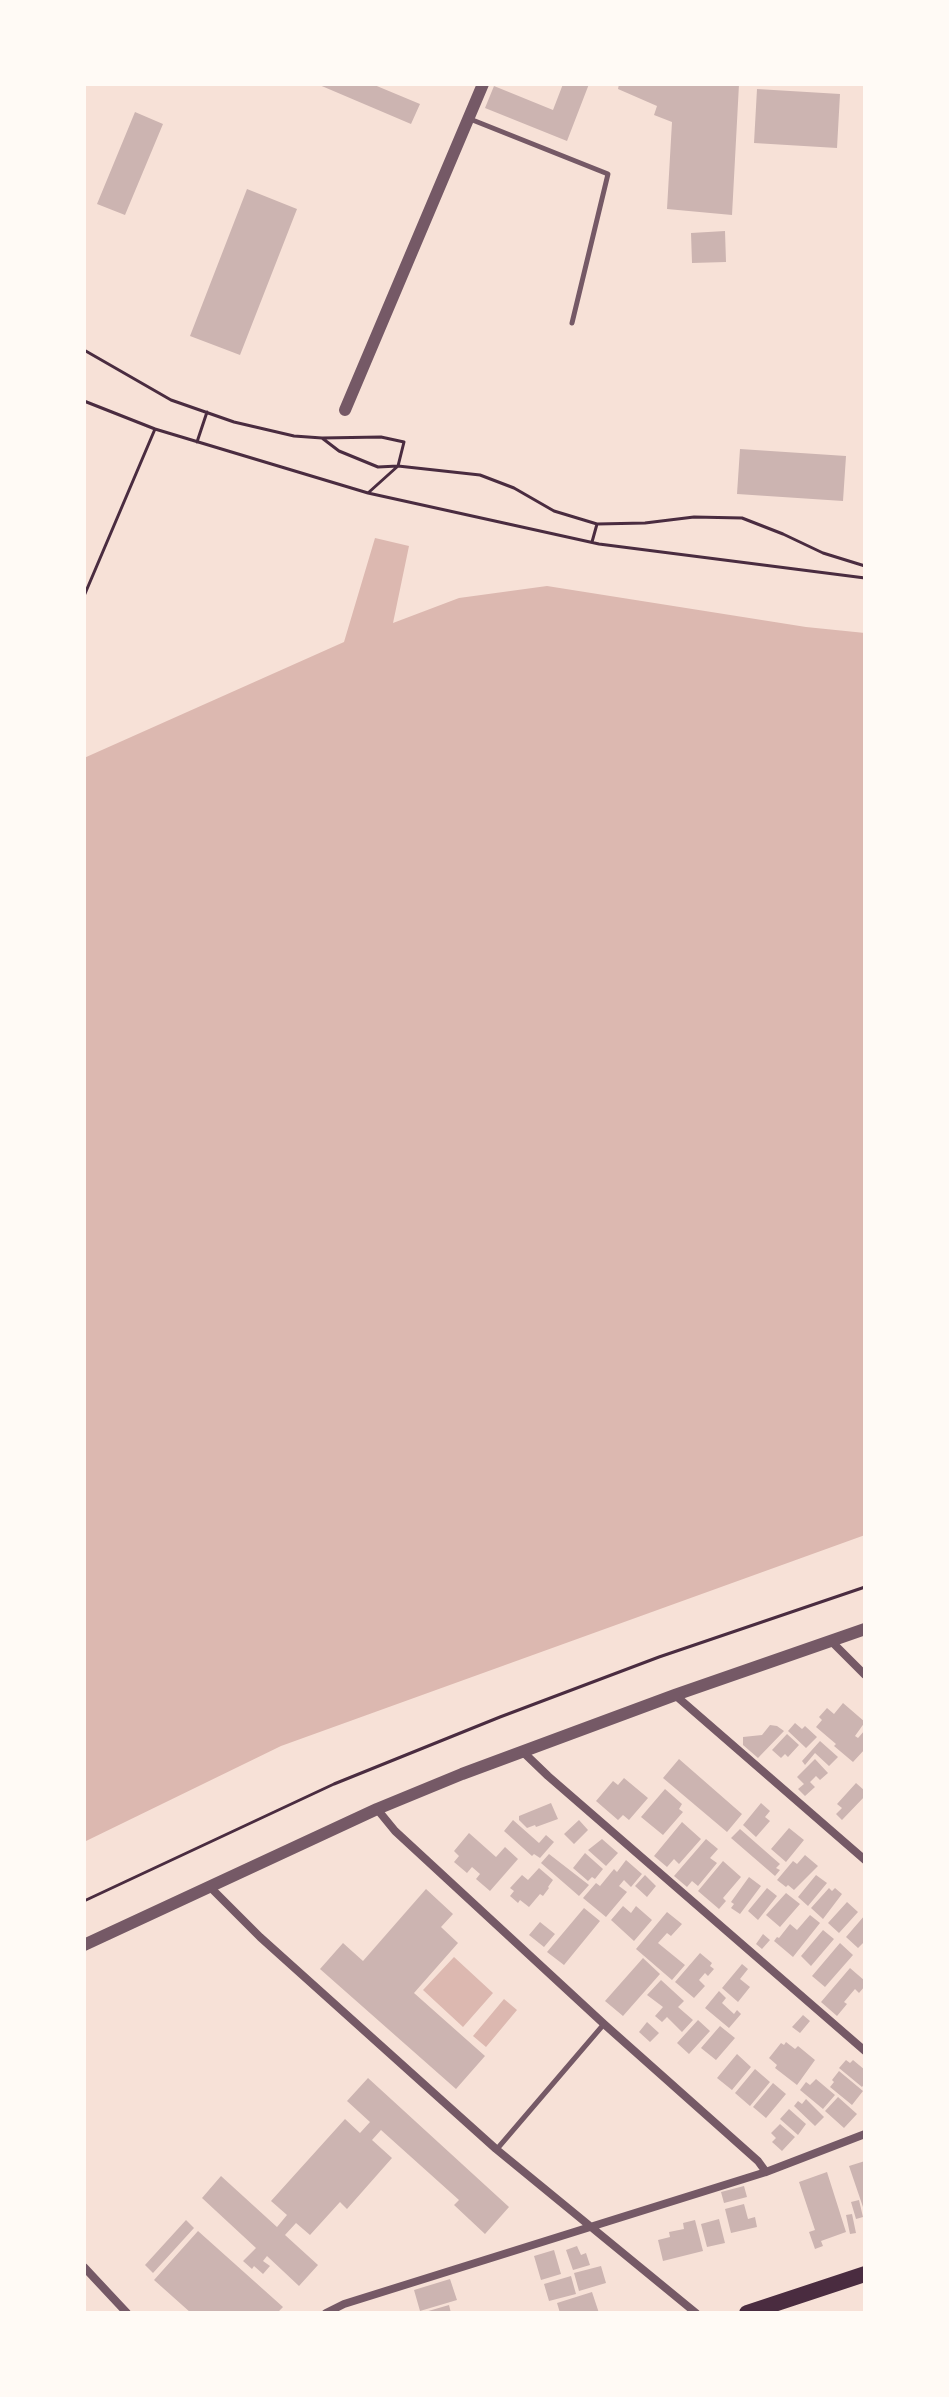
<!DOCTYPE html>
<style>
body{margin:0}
#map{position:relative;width:949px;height:2397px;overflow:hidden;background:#f7e1d7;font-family:"Playfair Display",serif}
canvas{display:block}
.frame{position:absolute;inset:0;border:86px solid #fffaf5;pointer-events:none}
</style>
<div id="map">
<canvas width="949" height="2397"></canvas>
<div class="frame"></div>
</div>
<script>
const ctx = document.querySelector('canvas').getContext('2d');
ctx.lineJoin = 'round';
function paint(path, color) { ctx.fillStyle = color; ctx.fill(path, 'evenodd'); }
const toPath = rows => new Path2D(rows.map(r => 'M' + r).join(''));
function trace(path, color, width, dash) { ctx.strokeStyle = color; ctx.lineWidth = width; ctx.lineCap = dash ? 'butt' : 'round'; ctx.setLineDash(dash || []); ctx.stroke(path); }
paint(toPath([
 [375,538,409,546,393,623,459,598,547,586,806,627,865,633,865,1535,281,1746,84,1842,84,758,344,642],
 [454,1957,493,1993,463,2027,423,1990],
 [504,1999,517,2010,486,2047,473,2036]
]), '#dcb8b0');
paint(toPath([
 [317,84,372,84,420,104,411,124],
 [563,84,589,84,567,141,485,108,494,86,553,110],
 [619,84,739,84,732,215,667,209,672,122,654,115,657,106,618,89],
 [757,89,840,94,837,148,754,143],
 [135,112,163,124,125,215,97,204],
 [247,189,297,209,240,355,190,336],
 [725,231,726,262,692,263,691,233],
 [740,449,846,456,843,501,737,494],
 [843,1703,865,1722,855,1736,858,1738,865,1730,865,1749,853,1762,834,1746,836,1744,816,1727,822,1720,819,1717,827,1708,834,1714],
 [795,1723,802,1729,805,1726,817,1737,806,1748,788,1731],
 [770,1725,777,1726,784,1731,758,1758,743,1745,743,1737,762,1735],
 [787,1734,799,1745,788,1757,785,1754,781,1758,772,1750],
 [820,1741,838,1757,829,1766,815,1753,805,1765,802,1761],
 [679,1759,742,1814,727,1832,663,1778],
 [815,1759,828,1773,820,1780,816,1776,810,1782,815,1787,805,1796,798,1789,804,1784,797,1777],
 [624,1778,648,1798,629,1820,623,1815,618,1820,596,1801,613,1781,618,1785],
 [856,1783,865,1791,865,1796,842,1820,836,1814,842,1808,837,1804],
 [665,1789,682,1804,679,1809,683,1812,663,1835,641,1817],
 [551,1803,558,1819,536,1827,535,1825,527,1828,519,1820,519,1816],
 [761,1803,770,1811,765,1817,770,1821,756,1837,743,1825],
 [513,1820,539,1843,546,1835,554,1842,540,1858,534,1854,532,1856,504,1831],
 [579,1820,588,1830,574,1844,564,1834],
 [682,1822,701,1839,679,1864,674,1859,667,1867,654,1856],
 [789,1828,804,1840,786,1862,771,1849],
 [740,1829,780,1864,776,1868,780,1870,775,1876,731,1838],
 [469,1833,496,1857,505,1847,518,1859,490,1891,476,1879,480,1874,472,1867,467,1873,454,1862,459,1856,454,1851],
 [602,1839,618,1853,606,1866,588,1850],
 [706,1839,718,1849,710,1858,717,1863,698,1886,692,1881,687,1887,674,1876],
 [585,1853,603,1869,595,1879,592,1877,588,1881,573,1868],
 [549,1854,589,1885,579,1896,541,1863],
 [805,1855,818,1866,794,1890,788,1885,786,1887,777,1880,793,1861,797,1864],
 [626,1860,642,1874,631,1887,624,1880,619,1886,627,1892,606,1917,583,1898,596,1883,600,1886,614,1869,617,1872],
 [723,1861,741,1877,723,1898,726,1901,719,1909,698,1891],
 [539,1868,553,1880,548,1887,549,1888,543,1896,540,1894,529,1907,520,1900,518,1903,510,1896,514,1891,510,1888,522,1875,528,1880],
 [645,1875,656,1886,647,1897,635,1886],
 [816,1875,827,1883,808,1906,798,1897],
 [749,1877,761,1886,740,1914,731,1908,734,1904,731,1902],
 [767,1888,777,1896,758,1920,748,1911],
 [829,1888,832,1891,835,1888,842,1894,823,1919,811,1908],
 [426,1889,453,1914,441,1927,458,1943,414,1993,485,2056,456,2089,320,1969,343,1943,363,1961],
 [786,1893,800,1904,780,1927,766,1915],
 [847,1902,858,1912,839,1933,828,1923],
 [623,1906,631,1913,636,1906,652,1920,634,1941,611,1920],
 [584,1908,600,1921,564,1965,547,1952],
 [667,1912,682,1924,671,1936,667,1933,658,1943,685,1965,672,1980,636,1949],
 [810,1915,820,1923,793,1957,774,1941,777,1937,779,1938,790,1924,797,1930],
 [865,1915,865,1941,858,1948,846,1937],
 [540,1922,555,1934,544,1947,529,1935],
 [823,1930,834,1939,811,1966,801,1956],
 [763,1934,770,1940,762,1949,756,1944],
 [840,1943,853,1955,825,1987,812,1976],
 [700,1953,712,1963,710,1966,714,1969,708,1976,705,1973,699,1980,705,1986,694,1998,675,1982],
 [643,1958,660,1974,623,2016,605,2001],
 [742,1964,748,1969,740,1979,750,1987,738,2002,722,1988],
 [850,1968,865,1981,865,1986,859,1993,855,1989,844,2002,847,2004,837,2016,821,2002],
 [661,1980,684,2001,678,2007,693,2020,682,2032,667,2017,662,2022,655,2016,663,2007,647,1995],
 [719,1991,726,1998,722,2003,734,2014,737,2010,741,2014,729,2028,705,2008],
 [803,2015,810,2021,800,2033,792,2027],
 [698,2020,710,2031,689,2054,677,2043],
 [647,2022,659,2033,650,2042,639,2032],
 [720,2026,735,2038,716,2060,701,2048],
 [786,2042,795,2049,798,2046,815,2060,797,2085,775,2068,777,2065,769,2058,781,2043,784,2045],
 [737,2054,751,2067,732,2090,717,2078],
 [846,2060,850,2063,853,2060,865,2070,865,2083,862,2087,839,2068],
 [755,2069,770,2082,750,2106,735,2093],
 [839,2071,863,2091,852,2105,830,2087,834,2082,832,2080],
 [368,2078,509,2207,485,2234,454,2205,459,2200,381,2130,372,2140,392,2158,347,2209,340,2202,310,2235,296,2223,285,2235,318,2265,299,2286,267,2256,263,2261,270,2266,263,2274,254,2266,252,2269,243,2261,256,2248,202,2198,221,2176,277,2227,287,2215,271,2201,345,2119,360,2133,370,2122,347,2101],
 [816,2079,835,2095,823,2109,800,2090,806,2082,810,2085],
 [773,2083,786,2094,766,2118,753,2107],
 [838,2097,857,2114,844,2128,825,2111],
 [806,2099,824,2117,815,2126,794,2106,798,2101,802,2104],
 [789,2109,806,2124,798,2135,780,2119],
 [780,2124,795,2137,782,2151,772,2142,776,2138,771,2133],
 [865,2161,865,2210,864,2210,849,2166],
 [827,2172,846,2232,821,2241,823,2246,815,2249,809,2232,815,2230,799,2182],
 [744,2186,747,2197,724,2203,721,2192],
 [859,2200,863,2217,856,2219,851,2202],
 [744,2204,748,2219,755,2217,757,2227,731,2233,725,2209],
 [852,2214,856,2233,850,2234,846,2215],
 [719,2219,725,2243,707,2247,701,2224],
 [186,2220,194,2228,153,2273,145,2265],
 [695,2220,703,2251,663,2261,658,2240,670,2237,669,2232,684,2229,683,2223],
 [198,2231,283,2307,277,2313,191,2313,154,2280],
 [577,2246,581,2255,586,2253,590,2265,573,2270,566,2250],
 [554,2250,561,2274,541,2280,534,2256],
 [601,2266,606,2283,579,2291,574,2273],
 [571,2276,576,2294,549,2301,544,2284],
 [450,2279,457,2300,420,2311,414,2290],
 [592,2292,599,2313,560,2313,557,2303],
 [449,2305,451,2313,425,2313,425,2312]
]), '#ccb4b1');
trace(toPath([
 [84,350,171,400,234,422,294,436,322,438,339,451,378,467,398,466,480,475,514,488,554,511,597,524,645,523,694,517,742,518,783,534,823,553,865,566],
 [84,401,155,429,84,596],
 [155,429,368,493,599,544,865,578],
 [322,438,381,437,404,442,398,466,368,493],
 [197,442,207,412],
 [592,542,597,524],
 [84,1901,334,1784,500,1717,659,1657,865,1587]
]), '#4a2c40', 3);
trace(toPath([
 [470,119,608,174,572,323],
 [497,2149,604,2024]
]), '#755966', 5);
trace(toPath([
 [830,1640,865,1675],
 [675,1695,865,1860],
 [522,1751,548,1776,865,2051],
 [377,1809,395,1831,604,2024,758,2161,766,2172],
 [209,1886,260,1937,496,2149,696,2313],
 [84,2267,127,2313],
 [326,2313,344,2304,766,2172,865,2134]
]), '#755966', 8);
trace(toPath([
 [345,410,483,84],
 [84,1945,377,1809,462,1774,675,1695,865,1629]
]), '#755966', 12);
trace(toPath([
 [747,2313,865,2274]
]), '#4a2c40', 16);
</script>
